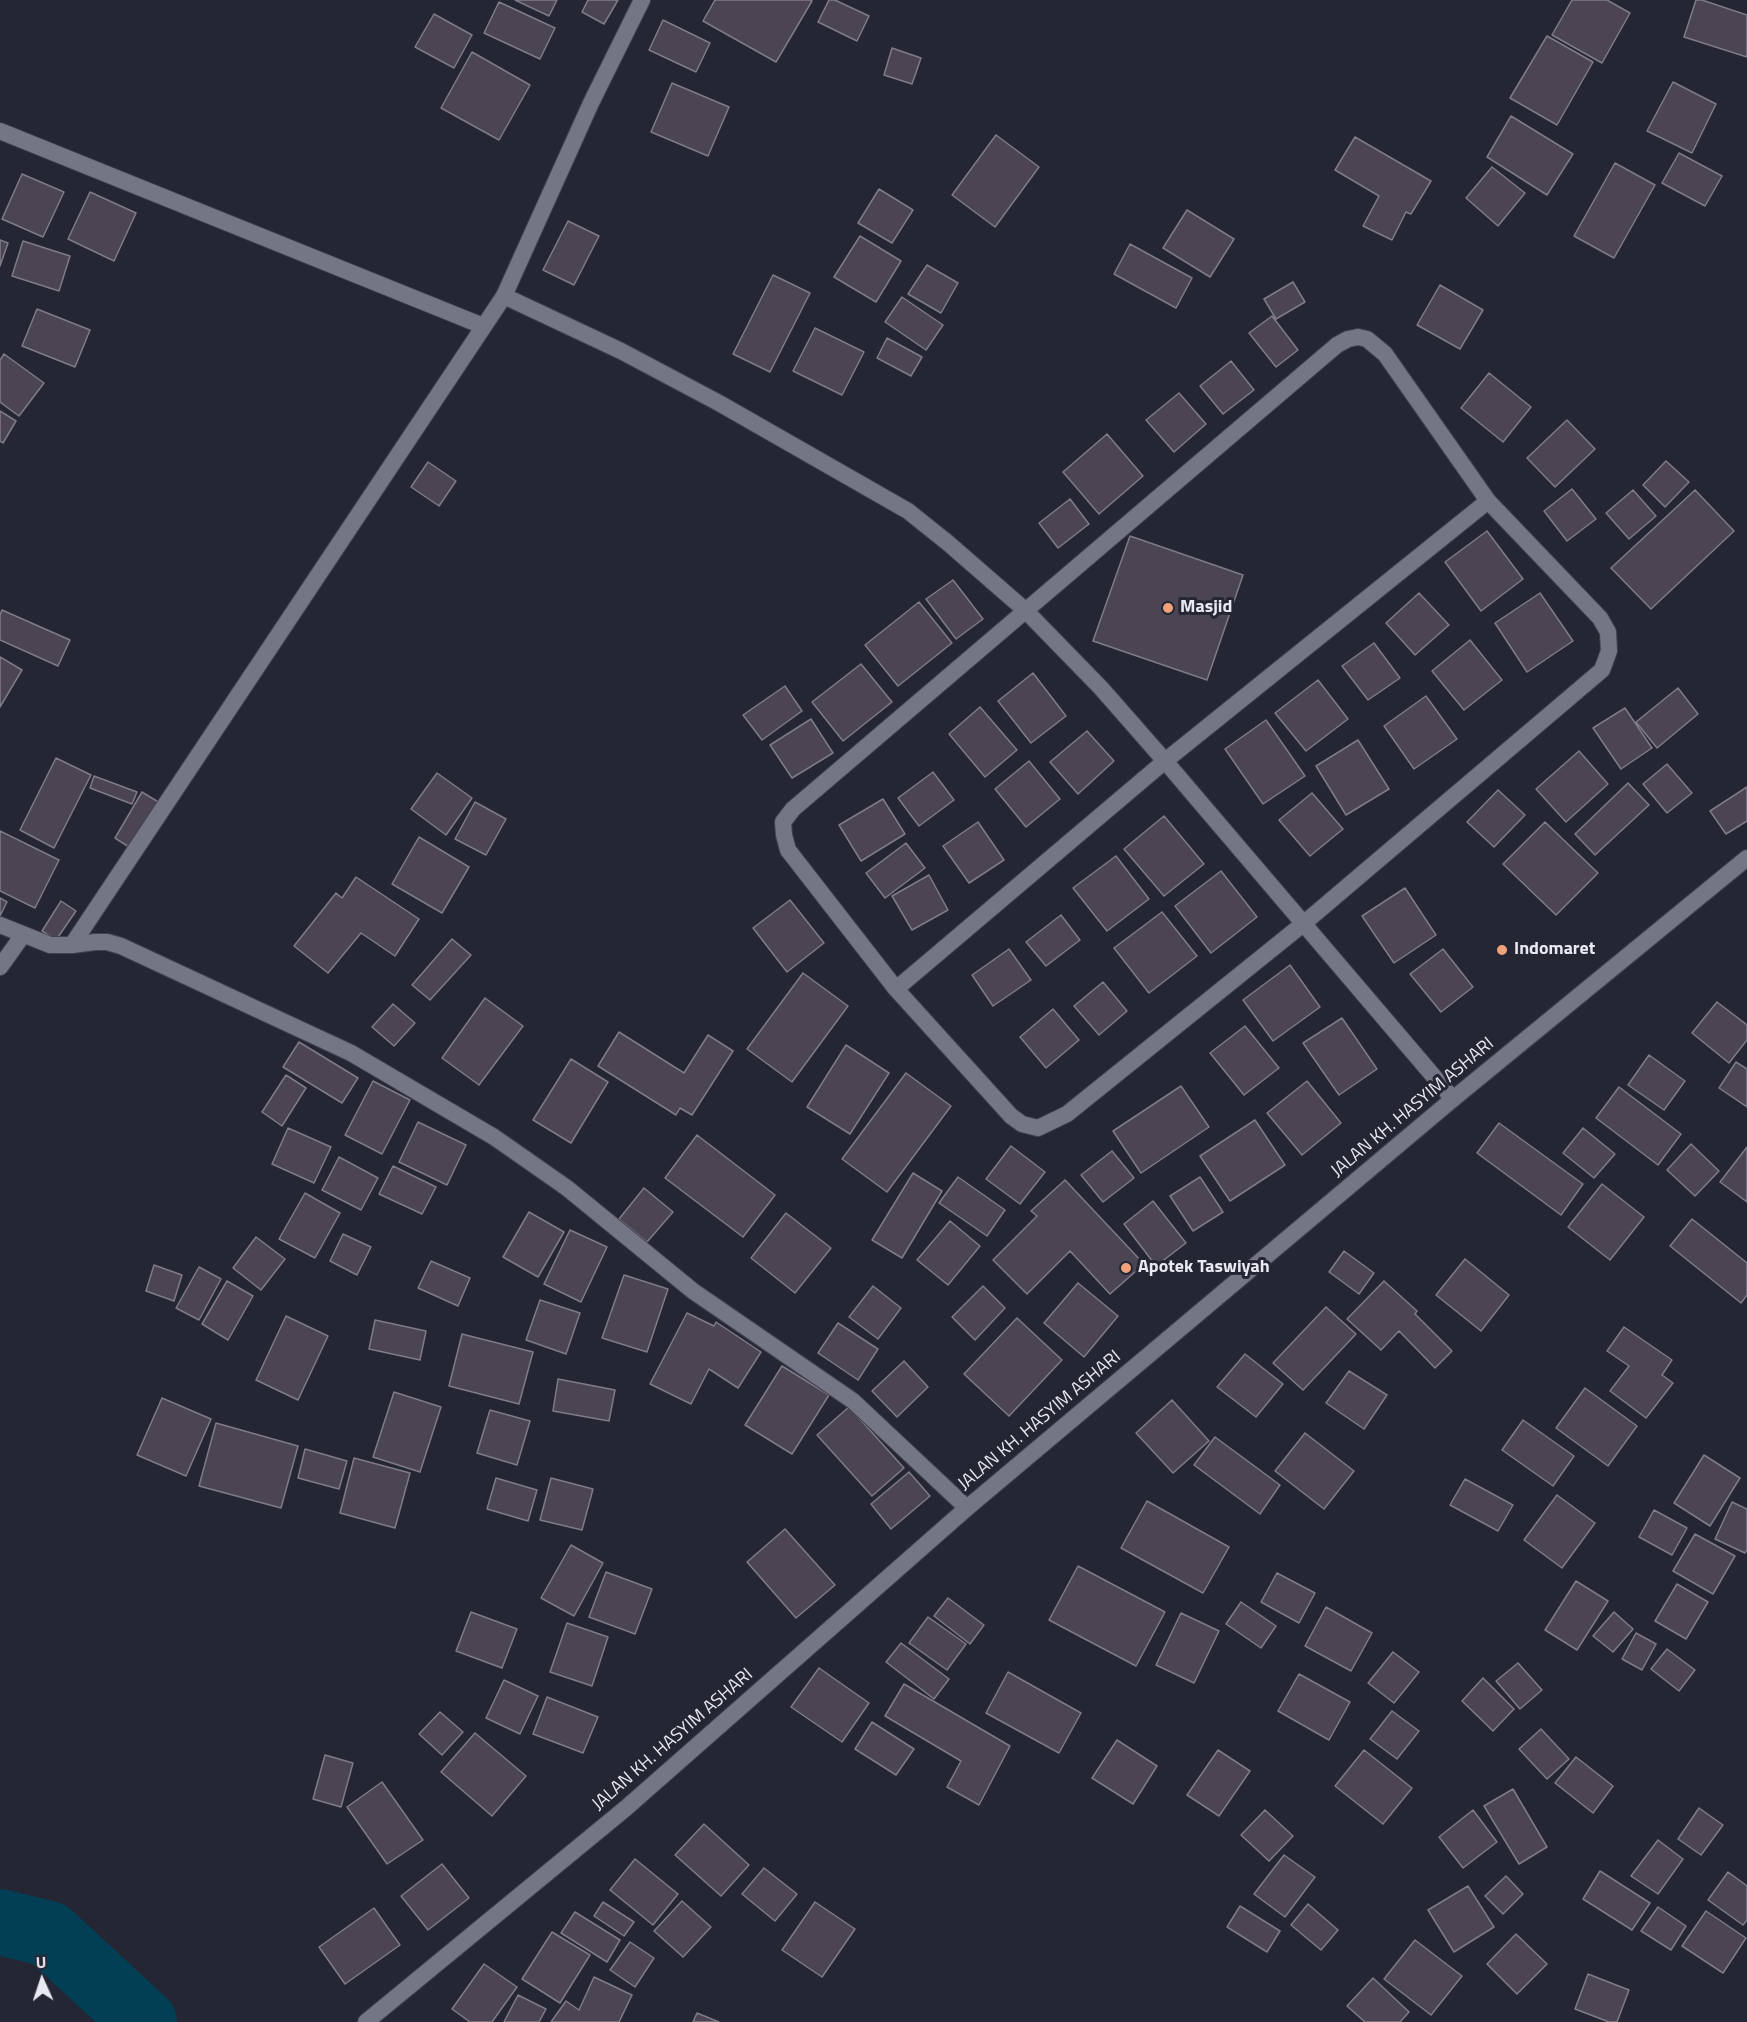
<!DOCTYPE html>
<style>
body{margin:0}
#map{position:relative;width:1747px;height:2022px;overflow:hidden;background:#242633;font-family:"Titillium Web",sans-serif}
canvas{display:block}
.north{position:absolute;left:12px;top:1950px;width:60px;height:60px;-webkit-text-stroke:4px #242633;paint-order:stroke;rotate:357deg;font-size:16px;font-weight:700;line-height:24px;text-align:center;color:#e8e9f2}
.north::after{content:'';display:block;margin:auto;width:21px;height:27px;background:#e8e9f2;clip-path:polygon(50% 0,100% 100%,50% 72%,0 100%)}
</style>
<div id="map">
<canvas width="1747" height="2022"></canvas>
<div class="north">U</div>
</div>
<script>
const ctx = document.querySelector('canvas').getContext('2d');
ctx.lineJoin = 'round';
const toPath = rows => new Path2D(rows.map(r => 'M' + r).join(''));
function trace(path, color, width, dash) { ctx.strokeStyle = color; ctx.lineWidth = width; ctx.lineCap = dash ? 'butt' : 'round'; ctx.setLineDash(dash || []); ctx.stroke(path); }
function paint(path, color) { ctx.fillStyle = color; ctx.fill(path, 'evenodd'); }
function write(font, color, halo, rows, align = 'center') {
  ctx.font = font + ' "Titillium Web",sans-serif'; ctx.lineWidth = 6; ctx.setLineDash([]); ctx.textBaseline = 'middle'; ctx.strokeStyle = halo; ctx.fillStyle = color; for (const [text, x, y, turn = 0] of rows) {
    ctx.save(); ctx.translate(x, y); ctx.rotate((+turn || 0) * Math.PI / 180); ctx.textAlign = isNaN(turn) ? turn : align; if (halo) ctx.strokeText(text, 0, 0); ctx.fillText(text, 0, 0); ctx.restore();
  }
}
trace(toPath([
 [0,1922,49,1934,144,2022]
]), '#033f54', 66);
const building = toPath([
 [515,0,557,0,549,16,515,0],
 [588,0,618,0,604,24,582,12,588,0],
 [715,0,810,0,812,1,776,62,703,21,715,0],
 [829,0,835,0,869,16,857,41,818,22,829,0],
 [1572,0,1607,0,1630,13,1602,63,1552,35,1572,0],
 [1696,0,1702,0,1747,15,1747,57,1684,37,1696,0],
 [499,2,555,28,540,59,484,33,499,2],
 [434,14,472,35,454,68,415,47,434,14],
 [663,20,710,43,696,72,649,50,663,20],
 [1547,36,1593,62,1557,125,1510,98,1547,36],
 [892,48,921,58,912,84,884,75,892,48],
 [472,52,530,85,499,140,441,108,472,52],
 [1673,82,1716,104,1692,153,1647,131,1673,82],
 [672,83,729,107,708,156,651,132,672,83],
 [1511,116,1573,154,1547,195,1487,157,1511,116],
 [996,135,1039,167,995,227,952,195,996,135],
 [1355,137,1431,181,1411,214,1406,212,1392,240,1363,226,1379,196,1335,170,1355,137],
 [1679,153,1722,176,1705,206,1662,183,1679,153],
 [1615,163,1655,185,1614,258,1574,236,1615,163],
 [1492,167,1525,193,1498,226,1466,198,1492,167],
 [22,174,64,192,43,237,2,219,22,174],
 [879,189,913,210,892,243,858,223,879,189],
 [90,192,136,213,114,261,68,239,90,192],
 [1187,210,1234,239,1210,277,1163,248,1187,210],
 [568,221,599,236,574,285,543,270,568,221],
 [860,236,901,261,876,302,834,277,860,236],
 [0,240,8,243,0,266,0,240],
 [23,241,70,256,59,291,12,276,23,241],
 [1130,244,1192,278,1176,308,1114,274,1130,244],
 [927,265,958,283,941,313,908,294,927,265],
 [773,275,810,293,770,372,733,354,773,275],
 [1293,282,1305,302,1276,319,1264,299,1293,282],
 [1440,285,1483,310,1460,349,1417,325,1440,285],
 [902,297,943,325,926,350,885,322,902,297],
 [37,309,90,330,75,367,22,346,37,309],
 [1272,316,1298,350,1276,367,1249,333,1272,316],
 [815,328,864,352,842,395,793,371,815,328],
 [887,338,922,357,911,376,877,358,887,338],
 [4,354,44,383,19,416,0,402,0,360,4,354],
 [1231,361,1254,390,1223,414,1200,386,1231,361],
 [1489,373,1531,407,1503,442,1461,408,1489,373],
 [1179,393,1206,424,1174,452,1146,420,1179,393],
 [0,411,16,421,3,443,0,441,0,411],
 [1567,420,1595,449,1555,487,1527,458,1567,420],
 [1107,434,1143,476,1099,514,1063,472,1107,434],
 [1666,461,1689,482,1665,507,1643,485,1666,461],
 [428,462,456,481,439,506,411,487,428,462],
 [1572,489,1596,519,1567,541,1544,511,1572,489],
 [1633,490,1656,516,1629,539,1606,513,1633,490],
 [1695,490,1734,531,1651,609,1611,568,1695,490],
 [1070,499,1089,524,1058,548,1039,523,1070,499],
 [1487,531,1523,579,1481,611,1445,562,1487,531],
 [1130,536,1243,575,1207,680,1093,641,1130,536],
 [953,580,983,619,956,639,926,599,953,580],
 [1419,593,1449,625,1415,655,1386,623,1419,593],
 [1540,593,1573,641,1527,672,1495,623,1540,593],
 [919,602,952,643,898,686,865,645,919,602],
 [2,610,70,640,58,666,0,640,0,615,2,610],
 [1470,640,1502,680,1464,710,1432,671,1470,640],
 [1374,643,1400,678,1368,700,1342,666,1374,643],
 [0,657,22,670,0,707,0,657],
 [861,664,892,702,843,741,812,702,861,664],
 [1033,673,1066,716,1031,743,998,701,1033,673],
 [1318,680,1348,719,1306,751,1275,713,1318,680],
 [785,686,802,711,762,740,743,715,785,686],
 [1678,688,1698,714,1657,748,1636,722,1678,688],
 [1426,696,1457,739,1414,769,1384,726,1426,696],
 [980,707,1017,750,985,777,949,734,980,707],
 [1625,708,1652,748,1621,769,1593,728,1625,708],
 [811,719,833,753,792,778,770,745,811,719],
 [1266,720,1305,776,1263,804,1225,749,1266,720],
 [1087,731,1114,761,1078,794,1050,762,1087,731],
 [1358,740,1389,789,1346,815,1316,766,1358,740],
 [1579,751,1608,784,1566,822,1536,789,1579,751],
 [56,758,91,775,54,848,20,830,56,758],
 [1029,761,1060,799,1026,827,995,789,1029,761],
 [1667,764,1692,793,1667,813,1643,784,1667,764],
 [933,772,954,800,919,826,898,798,933,772],
 [437,773,472,798,446,835,411,809,437,773],
 [94,776,137,792,132,804,90,788,94,776],
 [1628,783,1649,805,1595,855,1575,834,1628,783],
 [1747,787,1747,821,1726,834,1710,811,1747,787],
 [1498,790,1525,815,1494,847,1467,822,1498,790],
 [142,792,160,803,132,849,115,838,142,792],
 [1312,793,1343,829,1310,856,1279,820,1312,793],
 [883,799,905,834,861,861,839,825,883,799],
 [475,802,506,819,486,855,455,839,475,802],
 [1164,816,1204,864,1164,896,1124,849,1164,816],
 [978,822,1004,860,969,883,943,846,978,822],
 [1545,822,1598,873,1556,915,1503,864,1545,822],
 [0,831,59,860,35,908,0,891,0,831],
 [419,837,469,867,442,913,392,884,419,837],
 [906,843,925,868,885,898,866,873,906,843],
 [1116,856,1149,899,1107,931,1073,888,1116,856],
 [1221,871,1257,917,1211,953,1175,906,1221,871],
 [929,875,948,910,912,930,892,896,929,875],
 [356,877,419,919,395,956,361,933,328,973,294,946,336,893,342,898,356,877],
 [1405,888,1436,935,1394,963,1362,916,1405,888],
 [0,898,7,902,0,916,0,898],
 [790,900,824,943,787,972,753,928,790,900],
 [61,901,76,911,56,940,42,931,61,901],
 [1162,912,1197,956,1149,993,1114,948,1162,912],
 [1061,915,1080,940,1046,966,1026,942,1061,915],
 [452,939,471,955,430,1000,412,985,452,939],
 [1009,949,1031,980,993,1006,972,975,1009,949],
 [1443,949,1473,987,1441,1012,1410,974,1443,949],
 [1290,965,1320,1007,1273,1041,1243,1000,1290,965],
 [803,973,848,1006,792,1082,747,1049,803,973],
 [1103,982,1127,1011,1099,1035,1074,1006,1103,982],
 [485,998,523,1026,479,1085,442,1058,485,998],
 [1717,1002,1747,1025,1747,1040,1729,1063,1692,1033,1717,1002],
 [393,1004,415,1023,394,1046,372,1027,393,1004],
 [1053,1009,1079,1040,1046,1068,1020,1037,1053,1009],
 [1342,1018,1377,1069,1339,1095,1303,1043,1342,1018],
 [1245,1026,1279,1068,1244,1095,1210,1053,1245,1026],
 [619,1032,684,1073,708,1035,733,1051,692,1115,680,1108,676,1115,598,1066,619,1032],
 [299,1042,358,1078,342,1103,283,1067,299,1042],
 [846,1045,889,1073,850,1134,807,1107,846,1045],
 [1649,1055,1685,1081,1664,1110,1628,1085,1649,1055],
 [571,1059,608,1082,571,1143,533,1120,571,1059],
 [1736,1062,1747,1069,1747,1107,1719,1088,1736,1062],
 [906,1073,951,1106,887,1192,842,1159,906,1073],
 [286,1075,306,1088,282,1126,262,1112,286,1075],
 [373,1081,410,1100,382,1154,345,1135,373,1081],
 [1307,1081,1341,1123,1302,1155,1267,1113,1307,1081],
 [1181,1086,1209,1127,1141,1173,1113,1131,1181,1086],
 [1619,1087,1681,1134,1658,1165,1596,1118,1619,1087],
 [1255,1120,1285,1165,1230,1201,1200,1156,1255,1120],
 [418,1122,466,1145,447,1185,399,1162,418,1122],
 [1499,1123,1583,1184,1561,1215,1477,1153,1499,1123],
 [288,1128,331,1147,314,1183,272,1164,288,1128],
 [1583,1128,1615,1154,1594,1178,1563,1153,1583,1128],
 [697,1135,775,1195,743,1237,665,1178,697,1135],
 [1691,1144,1719,1171,1695,1196,1667,1170,1691,1144],
 [1011,1146,1045,1172,1020,1204,986,1179,1011,1146],
 [1747,1147,1747,1202,1720,1182,1747,1147],
 [1112,1151,1134,1178,1103,1202,1081,1175,1112,1151],
 [339,1157,378,1178,361,1210,322,1190,339,1157],
 [393,1166,436,1187,422,1214,379,1194,393,1166],
 [913,1173,942,1191,902,1258,872,1240,913,1173],
 [958,1177,1005,1210,987,1236,939,1203,958,1177],
 [1200,1177,1223,1212,1193,1231,1170,1196,1200,1177],
 [1065,1180,1144,1264,1110,1294,1070,1251,1027,1294,993,1260,1037,1216,1031,1211,1065,1180],
 [1602,1184,1644,1217,1610,1260,1568,1227,1602,1184],
 [644,1188,673,1212,647,1242,619,1219,644,1188],
 [305,1193,340,1213,315,1258,279,1239,305,1193],
 [1153,1201,1186,1243,1156,1266,1124,1224,1153,1201],
 [529,1212,564,1232,538,1277,503,1257,529,1212],
 [786,1213,831,1248,795,1293,751,1258,786,1213],
 [1692,1219,1747,1263,1747,1295,1741,1303,1670,1246,1692,1219],
 [950,1221,980,1246,948,1285,917,1260,950,1221],
 [570,1230,607,1247,581,1302,544,1284,570,1230],
 [343,1234,371,1247,357,1275,330,1261,343,1234],
 [256,1237,285,1259,261,1290,233,1268,256,1237],
 [1344,1251,1374,1273,1359,1294,1329,1272,1344,1251],
 [1465,1259,1509,1295,1481,1331,1436,1295,1465,1259],
 [431,1261,470,1278,458,1306,418,1288,431,1261],
 [154,1265,182,1275,174,1301,146,1291,154,1265],
 [199,1267,221,1279,199,1320,176,1308,199,1267],
 [624,1275,668,1289,647,1352,602,1338,624,1275],
 [227,1281,253,1296,228,1340,202,1324,227,1281],
 [1384,1281,1417,1311,1415,1314,1452,1351,1435,1368,1399,1331,1381,1350,1347,1319,1384,1281],
 [1078,1283,1118,1316,1084,1357,1044,1323,1078,1283],
 [873,1286,901,1308,878,1339,849,1317,873,1286],
 [983,1286,1005,1308,975,1340,952,1317,983,1286],
 [540,1300,580,1313,566,1354,526,1340,540,1300],
 [1326,1307,1356,1334,1303,1390,1273,1363,1326,1307],
 [687,1313,714,1326,716,1322,761,1352,738,1388,709,1369,691,1404,650,1384,687,1313],
 [286,1316,328,1336,298,1400,256,1380,286,1316],
 [1017,1318,1062,1360,1009,1416,964,1374,1017,1318],
 [375,1320,426,1331,420,1360,369,1349,375,1320],
 [838,1323,878,1349,858,1380,818,1353,838,1323],
 [1624,1327,1672,1360,1662,1375,1673,1383,1646,1418,1610,1391,1629,1366,1607,1351,1624,1327],
 [462,1334,533,1352,519,1404,449,1386,462,1334],
 [1245,1354,1283,1384,1256,1417,1217,1387,1245,1354],
 [904,1361,928,1387,897,1417,872,1391,904,1361],
 [782,1366,829,1395,792,1454,745,1425,782,1366],
 [1349,1371,1387,1395,1364,1429,1326,1403,1349,1371],
 [558,1379,615,1390,609,1421,553,1411,558,1379],
 [1585,1388,1637,1426,1608,1466,1556,1428,1585,1388],
 [394,1392,441,1407,420,1472,373,1457,394,1392],
 [162,1398,211,1419,186,1476,137,1455,162,1398],
 [1172,1400,1209,1441,1173,1473,1136,1433,1172,1400],
 [849,1407,904,1468,872,1496,817,1435,849,1407],
 [490,1410,530,1421,517,1465,477,1453,490,1410],
 [1523,1420,1574,1456,1553,1486,1502,1450,1523,1420],
 [216,1423,298,1446,281,1508,199,1486,216,1423],
 [1305,1433,1354,1471,1324,1509,1275,1471,1305,1433],
 [1215,1437,1280,1485,1260,1514,1194,1465,1215,1437],
 [305,1449,347,1461,339,1489,298,1478,305,1449],
 [1704,1455,1740,1478,1710,1526,1674,1503,1704,1455],
 [354,1458,410,1473,395,1528,340,1513,354,1458],
 [909,1472,930,1496,891,1529,871,1504,909,1472],
 [496,1478,537,1490,528,1521,487,1509,496,1478],
 [551,1478,593,1489,582,1530,540,1520,551,1478],
 [1465,1479,1513,1505,1498,1531,1450,1505,1465,1479],
 [1557,1495,1595,1523,1562,1568,1524,1540,1557,1495],
 [1147,1501,1229,1547,1203,1593,1121,1548,1147,1501],
 [1732,1502,1747,1509,1747,1550,1745,1553,1715,1539,1732,1502],
 [1654,1510,1687,1528,1672,1555,1639,1537,1654,1510],
 [785,1529,835,1585,796,1618,747,1562,785,1529],
 [1695,1534,1735,1556,1713,1594,1673,1571,1695,1534],
 [571,1545,603,1563,574,1616,541,1598,571,1545],
 [1078,1566,1165,1612,1136,1666,1049,1620,1078,1566],
 [606,1572,652,1589,635,1634,589,1617,606,1572],
 [1277,1573,1315,1593,1299,1623,1261,1602,1277,1573],
 [1576,1581,1608,1601,1577,1650,1545,1630,1576,1581],
 [1677,1584,1708,1602,1686,1639,1655,1621,1677,1584],
 [948,1598,984,1625,970,1644,934,1616,948,1598],
 [1241,1602,1276,1626,1261,1648,1226,1624,1241,1602],
 [1326,1607,1372,1633,1351,1671,1305,1646,1326,1607],
 [471,1612,517,1629,502,1668,456,1651,471,1612],
 [1614,1612,1633,1629,1613,1652,1593,1636,1614,1612],
 [1181,1613,1219,1631,1194,1683,1156,1665,1181,1613],
 [928,1617,966,1644,947,1670,909,1643,928,1617],
 [567,1623,608,1637,592,1686,550,1672,567,1623],
 [1636,1633,1656,1644,1642,1670,1622,1659,1636,1633],
 [901,1643,949,1679,934,1699,886,1662,901,1643],
 [1667,1649,1695,1670,1679,1691,1651,1669,1667,1649],
 [1393,1652,1419,1672,1394,1703,1368,1683,1393,1652],
 [1518,1663,1542,1690,1520,1709,1496,1681,1518,1663],
 [819,1668,869,1703,842,1742,791,1707,819,1668],
 [1008,1672,1081,1713,1059,1753,986,1713,1008,1672],
 [1299,1674,1350,1702,1329,1740,1278,1711,1299,1674],
 [1483,1678,1514,1709,1493,1731,1462,1701,1483,1678],
 [504,1680,538,1696,520,1734,486,1718,504,1680],
 [904,1684,1010,1746,979,1805,947,1787,961,1761,885,1716,904,1684],
 [547,1697,598,1717,583,1753,533,1734,547,1697],
 [1392,1711,1419,1731,1397,1759,1370,1739,1392,1711],
 [440,1712,463,1732,442,1755,419,1734,440,1712],
 [872,1722,914,1749,896,1775,855,1749,872,1722],
 [1541,1729,1569,1759,1547,1779,1519,1749,1541,1729],
 [475,1733,526,1776,492,1816,441,1772,475,1733],
 [1117,1740,1157,1766,1133,1804,1092,1778,1117,1740],
 [1218,1750,1250,1771,1219,1816,1187,1795,1218,1750],
 [1364,1750,1412,1788,1383,1824,1335,1786,1364,1750],
 [325,1755,353,1763,341,1807,313,1799,325,1755],
 [1576,1757,1613,1786,1593,1813,1555,1783,1576,1757],
 [382,1782,423,1840,387,1864,347,1807,382,1782],
 [1513,1789,1547,1847,1519,1864,1484,1806,1513,1789],
 [1699,1808,1723,1825,1701,1855,1678,1839,1699,1808],
 [1265,1810,1293,1836,1269,1861,1241,1835,1265,1810],
 [1473,1810,1497,1842,1463,1868,1439,1837,1473,1810],
 [704,1824,749,1865,721,1896,675,1855,704,1824],
 [1658,1840,1683,1859,1658,1894,1631,1876,1658,1840],
 [1284,1855,1315,1877,1285,1917,1254,1894,1284,1855],
 [635,1859,678,1894,653,1925,610,1890,635,1859],
 [442,1864,469,1898,428,1930,401,1896,442,1864],
 [764,1868,797,1894,775,1921,742,1894,764,1868],
 [1600,1871,1650,1903,1632,1930,1583,1899,1600,1871],
 [1728,1872,1747,1886,1747,1920,1743,1925,1708,1900,1728,1872],
 [1506,1876,1523,1894,1503,1914,1485,1896,1506,1876],
 [1468,1886,1494,1927,1454,1952,1428,1910,1468,1886],
 [682,1901,711,1927,683,1957,654,1931,682,1901],
 [603,1902,634,1922,624,1936,594,1916,603,1902],
 [815,1902,855,1929,822,1977,782,1950,815,1902],
 [1308,1904,1338,1930,1321,1950,1291,1925,1308,1904],
 [1240,1906,1280,1931,1267,1952,1227,1927,1240,1906],
 [1658,1907,1686,1926,1671,1950,1641,1931,1658,1907],
 [374,1908,400,1945,345,1984,319,1947,374,1908],
 [1706,1911,1746,1938,1723,1973,1682,1946,1706,1911],
 [575,1912,620,1940,607,1962,561,1933,575,1912],
 [552,1932,590,1955,560,2003,522,1979,552,1932],
 [1516,1934,1547,1964,1517,1994,1487,1964,1516,1934],
 [1415,1940,1462,1976,1431,2015,1384,1979,1415,1940],
 [630,1942,654,1958,635,1987,610,1970,630,1942],
 [484,1964,517,1987,492,2022,470,2022,452,2009,484,1964],
 [1588,1974,1629,1990,1617,2022,1609,2022,1575,2009,1588,1974],
 [594,1977,632,1995,619,2022,551,2022,566,2001,579,2010,594,1977],
 [1373,1978,1409,2012,1400,2022,1365,2022,1347,2006,1373,1978],
 [518,1995,546,2009,539,2022,504,2022,518,1995],
 [697,2013,719,2022,693,2022,697,2013]
]);
paint(building, '#4b4553');
trace(building, '#807a89', 1.5);
const minor = toPath([
 [0,131,483,326],
 [504,296,621,351,719,403,908,511,948,543,1025,610,1101,688,1165,761,1453,1099],
 [1358,337,1367,339,1385,354,1488,501,1165,761,896,989,788,850,784,835,783,822,793,809,1337,345,1348,339,1358,337],
 [0,925,50,945,72,945,95,942,107,942,121,946,351,1053,494,1137,567,1188,693,1291,853,1401,967,1508],
 [72,945,504,296,591,103,642,0],
 [0,967,23,935],
 [896,989,1011,1116,1022,1124,1038,1128,1067,1114,1303,924,1602,670,1609,651,1608,632,1600,618,1488,501]
]);
const tertiary = toPath([
 [366,2022,626,1808,967,1508,1453,1099,1747,858]
]);
trace(minor, '#42434e', 18);
trace(tertiary, '#42434e', 18);
trace(minor, '#747686', 16);
trace(tertiary, '#747686', 16);
for (const [x, y, r, color] of [
 [1168,608,6,"#f1a27b"],
 [1502,950,6,"#f1a27b"],
 [1126,1268,6,"#f1a27b"]
]) { const dot = new Path2D(); dot.arc(x, y, r, 0, 2 * Math.PI); ctx.fillStyle = color; ctx.fill(dot); trace(dot, '#242633', 2); }
write('bold 18px', '#e8e9f2', '#242633', [
 ["Masjid",1180,608],
 ["Indomaret",1514,950],
 ["Apotek Taswiyah",1138,1268]
], 'left');
write('18px', '#e8e9f2', '#242633', [
 ["JALAN KH. HASYIM ASHARI",1413,1108,-40],
 ["JALAN KH. HASYIM ASHARI",1040,1421,-40],
 ["JALAN KH. HASYIM ASHARI",673,1740,-41]
]);
</script>
